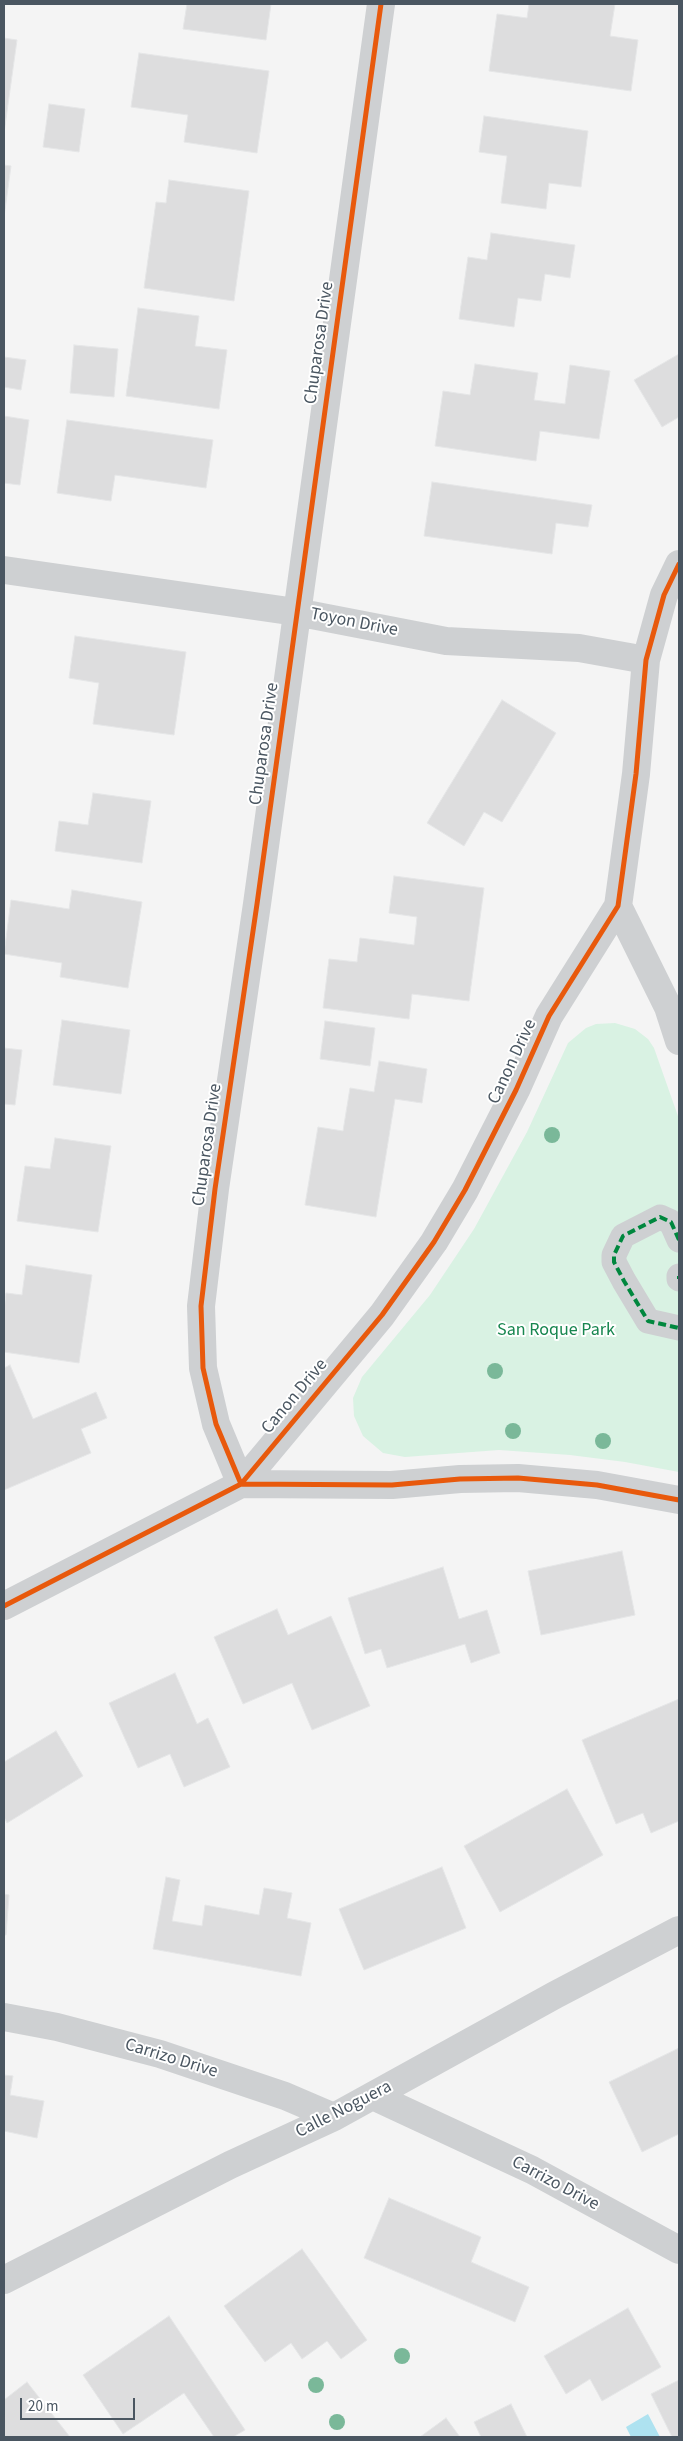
<!DOCTYPE html>
<style>
body{margin:0}
#map{position:relative;width:683px;height:2441px;overflow:hidden;background:#f4f4f4;font-family:"Source Sans 3",sans-serif}
canvas{display:block}
.frame{position:absolute;inset:0;border:5px solid #4a5661;pointer-events:none}
.scale{position:absolute;left:20px;top:2398px;width:115px;height:22px;box-sizing:border-box;border:2px solid #4a5661;border-top:0;padding-left:6px;font-size:15px;line-height:18px;white-space:nowrap;color:#4a5661;-webkit-text-stroke:4px #fff;paint-order:stroke}
</style>
<div id="map">
<canvas width="683" height="2441"></canvas>
<div class="frame"></div>
<div class="scale">20 m</div>
</div>
<script>
const ctx = document.querySelector('canvas').getContext('2d');
ctx.lineJoin = 'round';
function paint(path, color) { ctx.fillStyle = color; ctx.fill(path, 'evenodd'); }
const toPath = rows => new Path2D(rows.map(r => 'M' + r).join(''));
function trace(path, color, width, dash) { ctx.strokeStyle = color; ctx.lineWidth = width; ctx.lineCap = dash ? 'butt' : 'round'; ctx.setLineDash(dash || []); ctx.stroke(path); }
function write(font, color, halo, rows, align = 'center') {
  ctx.font = font + ' "Source Sans 3",sans-serif'; ctx.lineWidth = 4; ctx.setLineDash([]); ctx.textBaseline = 'middle'; ctx.strokeStyle = halo; ctx.fillStyle = color; for (const [text, x, y, turn = 0] of rows) {
    ctx.save(); ctx.translate(x, y); ctx.rotate((+turn || 0) * Math.PI / 180); ctx.textAlign = isNaN(turn) ? turn : align; if (halo) ctx.strokeText(text, 0, 0); ctx.fillText(text, 0, 0); ctx.restore();
  }
}
paint(toPath([
 [615,1023,635,1029,648,1039,654,1048,679,1119,679,1472,625,1462,570,1455,499,1450,405,1457,383,1453,363,1436,354,1416,353,1398,362,1377,430,1295,474,1229,527,1132,568,1043,586,1028,596,1024]
]), '#d9f2e3');
paint(toPath([
 [648,2414,660,2437,631,2437,626,2427]
]), '#aee2f0');
const building = toPath([
 [187,4,271,4,266,40,183,29,187,4],
 [529,4,615,4,610,36,638,40,631,91,489,71,497,14,527,18,529,4],
 [4,38,17,40,4,133,4,38],
 [139,53,269,71,257,153,184,142,188,115,131,107,139,53],
 [49,104,85,109,79,152,43,147,49,104],
 [484,116,588,131,581,187,549,183,546,209,501,203,507,156,479,152,484,116],
 [4,165,11,166,4,217,4,165],
 [169,180,249,191,234,301,144,288,156,202,166,203,169,180],
 [491,233,575,245,570,278,545,274,541,301,518,298,514,327,459,319,468,257,487,260,491,233],
 [138,308,199,316,195,346,227,350,219,409,126,396,138,308],
 [74,345,118,349,114,397,70,393,74,345],
 [679,354,679,417,662,427,634,380,679,354],
 [4,357,26,360,21,390,4,387,4,357],
 [475,364,538,373,534,400,565,404,570,365,610,371,599,439,540,431,536,461,435,446,443,391,470,395,475,364],
 [4,416,29,420,20,485,4,483,4,416],
 [67,420,213,440,206,488,115,475,111,501,57,493,67,420],
 [432,482,592,505,588,527,556,523,552,554,424,536,432,482],
 [75,636,186,652,174,735,93,724,99,683,69,678,75,636],
 [502,700,556,733,502,822,484,812,464,846,427,823,502,700],
 [93,793,151,801,142,863,55,851,59,821,88,825,93,793],
 [394,876,484,888,469,1001,412,994,409,1019,323,1008,329,959,357,962,360,938,414,945,417,917,389,913,394,876],
 [72,890,142,902,128,988,60,977,62,963,4,954,11,900,69,909,72,890],
 [62,1020,130,1030,121,1094,53,1085,62,1020],
 [325,1021,375,1028,370,1066,320,1059,325,1021],
 [4,1048,22,1050,15,1105,4,1104,4,1048],
 [379,1061,427,1069,422,1103,395,1099,376,1217,305,1205,318,1127,343,1131,350,1088,374,1092,379,1061],
 [55,1138,111,1146,98,1232,17,1221,25,1166,50,1169,55,1138],
 [26,1265,92,1275,79,1363,4,1352,4,1310,6,1293,22,1295,26,1265],
 [10,1365,33,1419,96,1392,107,1418,81,1429,91,1453,4,1490,4,1368,10,1365],
 [622,1551,635,1615,541,1635,528,1571,622,1551],
 [443,1567,459,1619,487,1610,500,1653,471,1663,465,1644,387,1668,381,1649,365,1654,348,1598,443,1567],
 [277,1609,288,1635,331,1616,370,1706,312,1730,292,1683,243,1704,214,1637,277,1609],
 [175,1673,197,1724,208,1718,230,1767,184,1787,170,1754,138,1768,109,1703,175,1673],
 [679,1699,679,1821,651,1833,643,1813,616,1824,582,1740,679,1699],
 [56,1731,83,1776,7,1823,4,1817,4,1762,56,1731],
 [567,1789,603,1855,500,1912,464,1846,567,1789],
 [442,1867,466,1928,364,1970,339,1909,442,1867],
 [166,1877,180,1880,172,1921,202,1926,205,1905,259,1915,264,1888,292,1893,287,1918,311,1923,301,1976,153,1949,166,1877],
 [4,1894,9,1895,6,1935,4,1935,4,1894],
 [679,2048,679,2134,642,2152,609,2082,679,2048],
 [4,2075,13,2076,10,2095,44,2101,37,2138,4,2131,4,2075],
 [389,2198,481,2237,471,2262,529,2287,515,2322,364,2258,389,2198],
 [302,2249,367,2340,341,2359,327,2341,302,2359,291,2343,265,2362,224,2306,302,2249],
 [628,2308,661,2367,602,2401,590,2379,566,2394,544,2356,628,2308],
 [169,2316,245,2430,233,2437,214,2437,184,2393,123,2434,83,2375,169,2316],
 [679,2380,679,2437,672,2437,651,2394,679,2380],
 [27,2382,70,2437,4,2437,4,2400,27,2382],
 [511,2404,527,2437,481,2437,474,2422,511,2404],
 [446,2418,460,2437,420,2437,446,2418]
]);
paint(building, '#ddddde');
trace(building, '#e5e6e7', 1);
trace(toPath([
 [679,1240,671,1222,660,1217,623,1236,614,1255,614,1262,624,1281,648,1321,679,1328],
 [679,1276,679,1279]
]), '#ced0d2', 25);
trace(toPath([
 [381,4,257,904,215,1189,201,1306,203,1368,216,1424,241,1484,392,1485,460,1479,518,1478,597,1485,679,1500],
 [4,570,296,612,446,641,579,648,646,660],
 [618,906,668,1007,679,1041],
 [4,1606,241,1484,382,1315,434,1242,465,1190,516,1090,549,1016,618,906,636,774,646,660,664,595,679,564],
 [4,2017,57,2027,160,2054,285,2096,334,2117],
 [373,2096,532,2170,679,2250],
 [4,2280,230,2165,334,2117,555,1995,679,1930]
]), '#ced0d2', 28);
trace(toPath([
 [679,1240,671,1222,660,1217,623,1236,614,1255,614,1262,624,1281,648,1321,679,1328],
 [679,1276,679,1279]
]), '#00873e', 4, [8, 4]);
trace(toPath([
 [381,4,257,904,215,1189,201,1306,203,1368,216,1424,241,1484,392,1485,460,1479,518,1478,597,1485,679,1500],
 [4,1606,241,1484,382,1315,434,1242,465,1190,516,1090,549,1016,618,906,636,774,646,660,664,595,679,564]
]), '#e8590c', 5);
ctx.fillStyle = '#7ab899';
for (const [x, y] of [
 [552,1135],
 [495,1371],
 [513,1431],
 [603,1441],
 [402,2356],
 [316,2385],
 [337,2422]
]) { ctx.beginPath(); ctx.arc(x, y, 8, 0, 2 * Math.PI); ctx.fill(); }
write('18px', '#4a5661', '#fff', [
 ["Chuparosa Drive",320,343,-82],
 ["Toyon Drive",354,623,11],
 ["Chuparosa Drive",265,744,-82],
 ["Canon Drive",513,1062,-65],
 ["Chuparosa Drive",208,1145,-82],
 ["Canon Drive",295,1397,-50],
 ["Carrizo Drive",171,2059,17],
 ["Calle Noguera",344,2110,-27],
 ["Carrizo Drive",555,2184,28]
]);
write('18px', '#17864f', '#fff', [
 ["San Roque Park",556,1331]
]);
</script>
